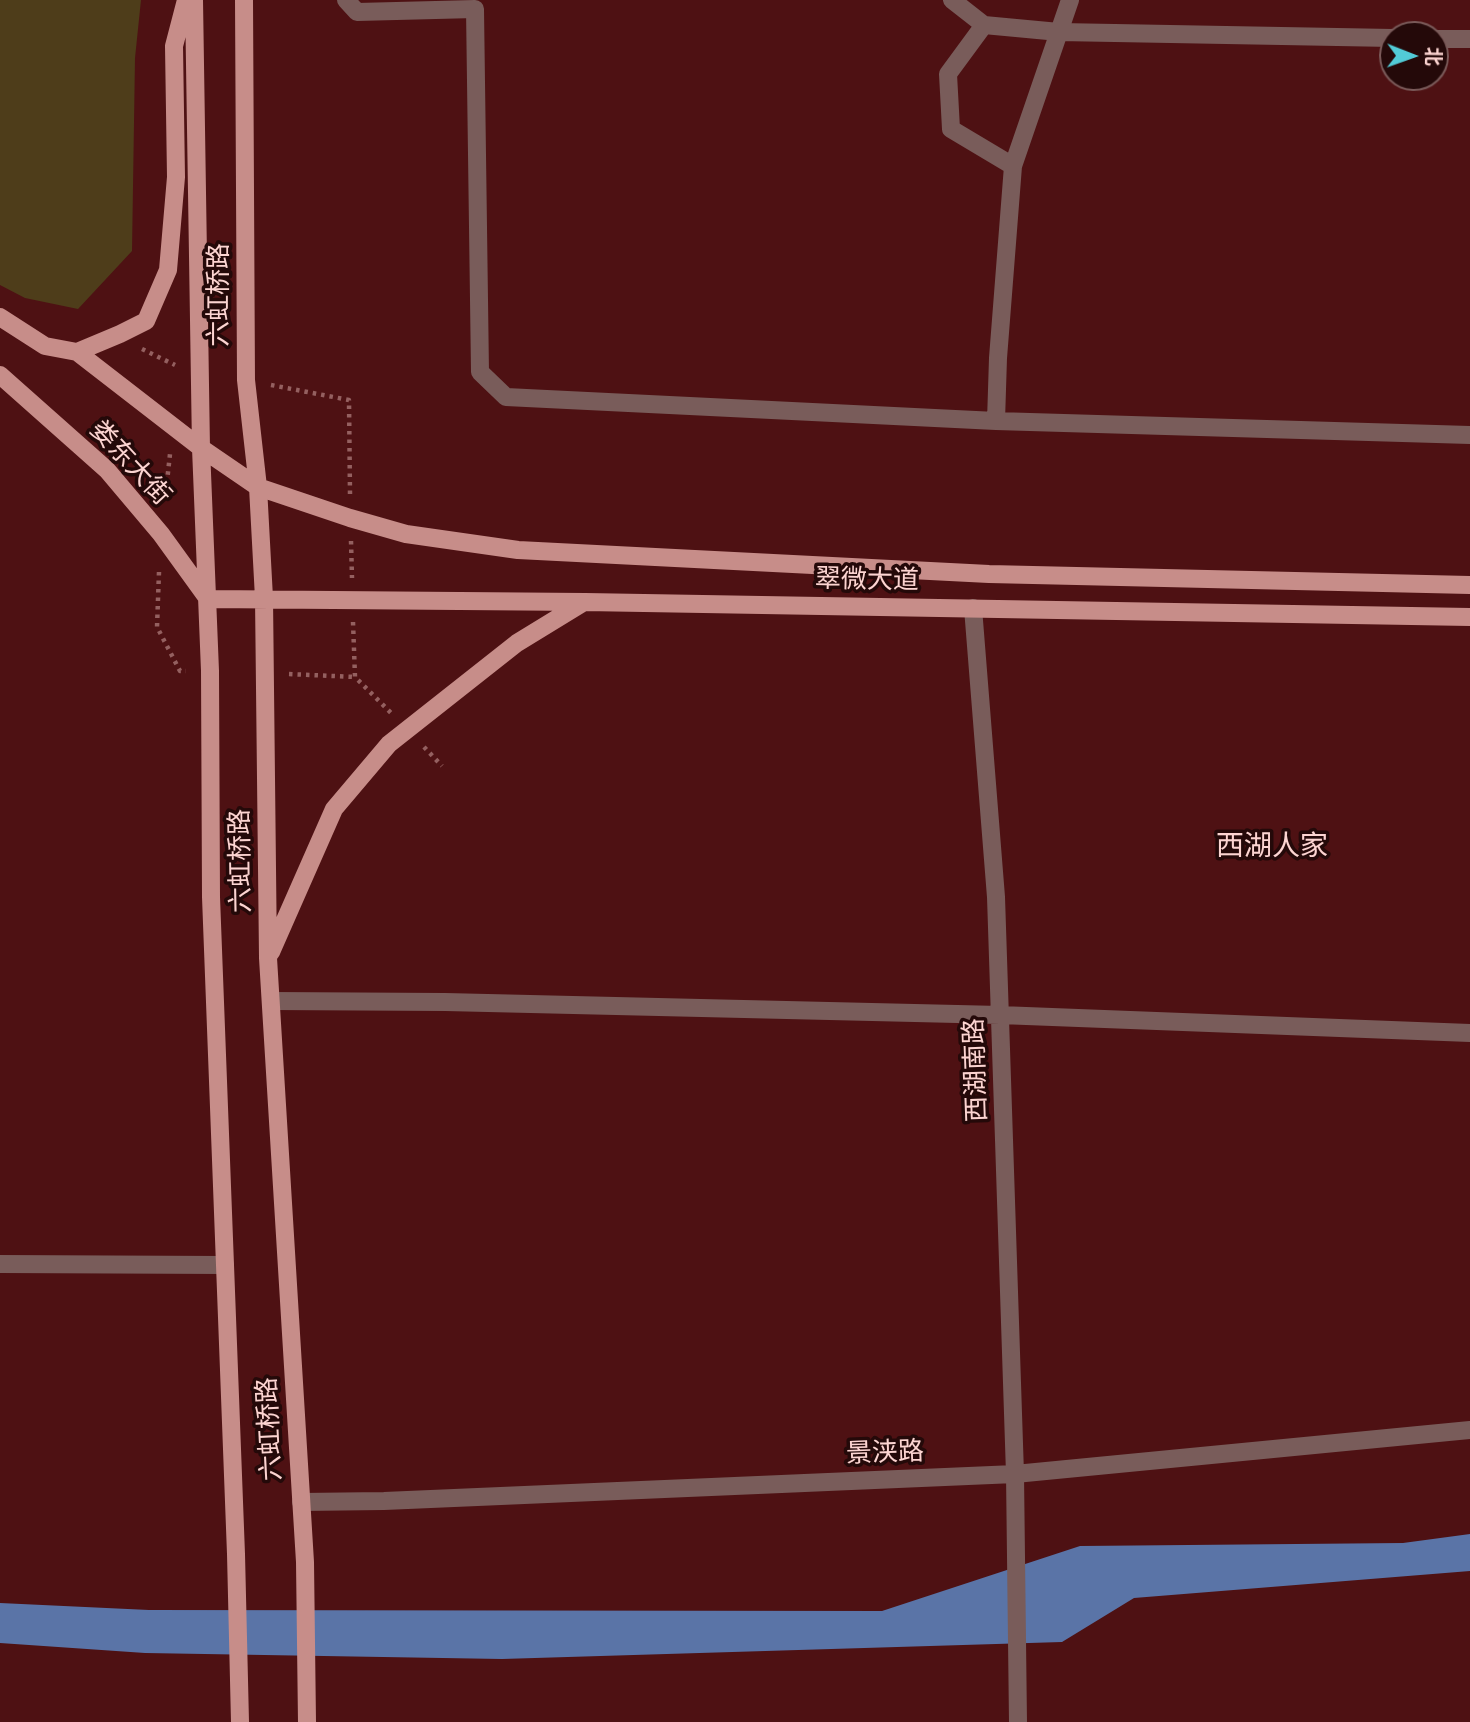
<!DOCTYPE html>
<meta charset="utf-8">
<style>
body{margin:0}
#map{position:relative;width:1470px;height:1722px;overflow:hidden;background:#4e1113;font-family:Cabin,"Noto Sans SC",sans-serif}
canvas{display:block}
.north{position:absolute;left:1379px;top:21px;width:70px;height:70px;box-sizing:border-box;background:#240909;border:2px solid #7a5a59;border-radius:50%;rotate:91deg;font-size:19px;font-weight:700;line-height:28px;text-align:center;color:#fcd4d1}
.north::after{content:'';display:block;margin:auto;width:24px;height:32px;background:#52cbd7;clip-path:polygon(50% 0,100% 100%,50% 72%,0 100%)}
</style>
<div id="map">
<canvas width="1470" height="1722"></canvas>
<div class="north">北</div>
</div>
<script>
const ctx = document.querySelector('canvas').getContext('2d');
ctx.lineJoin = 'round';
function paint(path, color) { ctx.fillStyle = color; ctx.fill(path, 'evenodd'); }
const toPath = rows => new Path2D(rows.map(r => 'M' + r).join(''));
function trace(path, color, width, dash) { ctx.strokeStyle = color; ctx.lineWidth = width; ctx.lineCap = dash ? 'butt' : 'round'; ctx.setLineDash(dash || []); ctx.stroke(path); }
function write(font, color, halo, rows, align = 'center') {
  ctx.font = font + ' Cabin,"Noto Sans SC",sans-serif'; ctx.lineWidth = 7; ctx.setLineDash([]); ctx.textBaseline = 'middle'; ctx.strokeStyle = halo; ctx.fillStyle = color; for (const [text, x, y, turn = 0] of rows) {
    ctx.save(); ctx.translate(x, y); ctx.rotate((+turn || 0) * Math.PI / 180); ctx.textAlign = isNaN(turn) ? turn : align; if (halo) ctx.strokeText(text, 0, 0); ctx.fillText(text, 0, 0); ctx.restore();
  }
}
paint(toPath([
 [0,0,141,0,135,58,132,251,78,309,25,298,0,285]
]), '#4e3d1a');
paint(toPath([
 [1470,1534,1470,1571,1134,1598,1062,1642,502,1659,145,1653,0,1643,0,1603,149,1610,882,1611,1080,1546,1403,1543]
]), '#5a74a7');
trace(toPath([
 [142,349,175,365],
 [271,385,349,400,350,494],
 [165,500,170,454],
 [351,541,352,578],
 [159,572,157,627,180,671,186,671],
 [353,622,355,677,391,713],
 [289,674,355,677],
 [424,747,442,766]
]), '#946060', 4.5, [3.5, 5]);
trace(toPath([
 [346,0,357,12,475,9,480,372,506,397,996,421,1470,435],
 [952,0,984,25,1059,32,1393,38],
 [984,25,948,74,951,129,1013,166],
 [1435,39,1470,39],
 [996,421,998,358,1013,166,1070,0],
 [973,608,996,897,1015,1474,1018,1722],
 [271,1001,445,1002,1000,1015,1470,1033],
 [0,1264,225,1265],
 [301,1502,384,1501,1015,1474,1470,1430]
]), '#795c5a', 18);
trace(toPath([
 [194,0,201,448,210,671,211,897,236,1554,240,1722],
 [244,0,246,380,258,487,264,598,268,958,305,1562,307,1722],
 [0,317,45,346,77,352,201,448,258,487,350,518,406,534,518,550,989,574,1470,585],
 [77,352,120,334,146,321,168,270,176,177,174,46,186,0],
 [0,375,107,470,161,534,208,599],
 [208,599,585,602,1470,617],
 [271,952,334,809,389,744,517,643,584,602]
]), '#c78d89', 18);
write('26px', '#fcd4d1', '#240909', [
 ["六虹桥路",219,295,-90],
 ["娄东大街",130,463,47],
 ["翠微大道",867,580,1],
 ["六虹桥路",241,861,-91],
 ["西湖南路",976,1070,-92],
 ["六虹桥路",270,1429,-93],
 ["景浃路",885,1453,-2]
]);
write('28px', '#fcd4d1', '#240909', [
 ["西湖人家",1272,847]
]);
</script>
